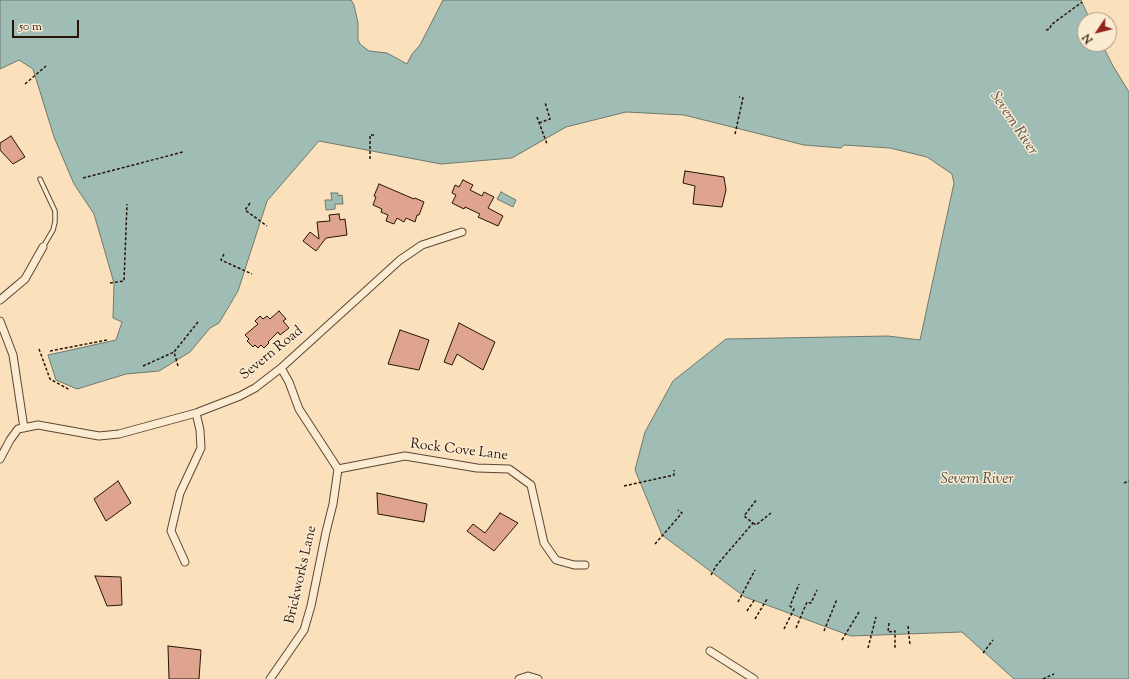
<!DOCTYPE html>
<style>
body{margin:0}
#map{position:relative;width:1129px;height:679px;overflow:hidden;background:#fae0bb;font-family:"Sorts Mill Goudy",serif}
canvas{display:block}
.north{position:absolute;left:1077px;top:12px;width:40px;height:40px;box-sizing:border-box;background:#fcebd3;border:1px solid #a79581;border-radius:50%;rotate:235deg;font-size:11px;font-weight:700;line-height:16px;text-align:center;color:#271406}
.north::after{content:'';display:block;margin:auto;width:14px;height:18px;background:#8f2418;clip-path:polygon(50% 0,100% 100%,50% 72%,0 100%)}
.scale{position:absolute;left:12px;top:20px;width:67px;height:18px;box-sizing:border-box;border:2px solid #271406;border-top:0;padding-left:5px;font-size:12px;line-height:14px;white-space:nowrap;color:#271406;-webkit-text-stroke:3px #fcebd3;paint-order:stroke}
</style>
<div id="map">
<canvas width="1129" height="679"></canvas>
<div class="north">N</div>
<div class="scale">50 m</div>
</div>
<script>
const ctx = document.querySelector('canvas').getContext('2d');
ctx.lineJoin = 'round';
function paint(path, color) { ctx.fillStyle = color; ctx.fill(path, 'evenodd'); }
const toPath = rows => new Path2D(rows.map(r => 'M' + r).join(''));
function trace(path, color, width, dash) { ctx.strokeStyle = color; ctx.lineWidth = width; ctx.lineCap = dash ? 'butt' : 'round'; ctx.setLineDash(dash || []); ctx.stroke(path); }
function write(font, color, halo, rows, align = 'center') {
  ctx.font = font + ' "Sorts Mill Goudy",serif'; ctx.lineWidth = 3; ctx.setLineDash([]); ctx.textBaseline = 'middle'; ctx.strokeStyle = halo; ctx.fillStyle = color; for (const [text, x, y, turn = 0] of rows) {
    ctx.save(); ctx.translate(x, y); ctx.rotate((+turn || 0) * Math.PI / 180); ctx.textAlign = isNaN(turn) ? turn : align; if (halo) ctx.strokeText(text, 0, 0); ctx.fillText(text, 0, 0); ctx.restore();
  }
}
const water = toPath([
 [0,0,351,0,354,5,358,23,358,40,360,44,369,51,387,53,407,64,412,54,420,45,443,0,1081,0,1090,20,1085,20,1085,44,1102,44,1113,66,1129,92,1129,679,1014,679,962,632,851,636,745,597,662,535,635,470,645,432,673,381,726,339,888,336,920,340,954,183,952,174,927,157,890,148,844,145,841,148,804,145,684,115,626,112,566,127,512,158,441,164,319,141,267,201,238,291,219,323,210,328,190,352,159,371,126,374,77,389,56,380,48,355,116,340,122,322,113,318,114,283,94,214,74,184,54,137,33,69,19,60,0,69,0,0],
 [501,192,516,200,513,207,497,199,501,192],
 [331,193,338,193,338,196,342,195,343,204,335,204,335,209,326,210,325,200,332,200,331,193]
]);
paint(water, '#9fbcb5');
trace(water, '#6f796f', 1);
const building = toPath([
 [11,136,25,157,13,164,0,150,0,143,11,136],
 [685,171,724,177,726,190,722,207,693,204,695,186,683,183,685,171],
 [463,180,473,185,470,190,482,196,484,192,494,197,488,208,503,216,498,226,478,217,480,214,465,207,464,209,452,203,456,195,452,193,455,185,459,187,463,180],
 [379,184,414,199,415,198,424,202,419,215,417,215,415,222,406,218,404,222,397,218,394,224,386,221,388,215,381,212,382,209,373,205,376,197,374,196,379,184],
 [339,214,340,220,345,219,347,235,326,238,316,251,303,241,310,232,319,239,317,222,330,221,329,215,339,214],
 [279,311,286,319,283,321,289,328,280,335,278,332,268,342,269,343,264,348,261,345,258,348,255,345,253,347,247,341,249,339,245,335,258,324,255,321,260,316,263,319,267,316,270,319,279,311],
 [459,323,495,342,483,370,457,354,452,365,444,362,459,323],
 [400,330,429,340,419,370,388,364,400,330],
 [118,481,131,503,106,521,94,499,118,481],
 [377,493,427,504,424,522,378,514,377,493],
 [500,513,518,523,494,551,467,531,473,524,485,533,500,513],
 [95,576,121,577,122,605,107,606,95,576],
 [168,646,201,650,199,679,169,679,168,646]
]);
paint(building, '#dfa48e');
trace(building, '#271406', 1);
const service = toPath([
 [40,179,55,211,55,222,53,230,43,247]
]);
const minor = toPath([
 [0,300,25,279,43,247],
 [0,321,13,355,24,428],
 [281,368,289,382,299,409,338,469],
 [0,459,10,440,18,429,38,425,99,436,119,434,196,413,240,396,255,388,281,368,400,260,422,245,462,232],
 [338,469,405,456,477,468,509,469,531,485,544,543,556,560,574,565,585,565],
 [185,562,171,531,180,493,201,448,200,430,196,413],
 [710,651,754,679],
 [270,679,304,630,311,606,326,532,333,504,338,469],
 [519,679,528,676,538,679]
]);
trace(service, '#5c4733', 5.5);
trace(minor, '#5c4733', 9);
trace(toPath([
 [1046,30,1050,29,1051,25,1082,2],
 [25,84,46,66],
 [537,117,547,144],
 [539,123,550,119,545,102],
 [735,134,743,98,739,97],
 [370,159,370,135,375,135],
 [83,178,183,152],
 [250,203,245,210,267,226],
 [224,254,221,260,252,274],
 [110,283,124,281,127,204],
 [39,349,50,379,70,390],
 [50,351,107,340],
 [143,366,174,352],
 [178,366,174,352,198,322],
 [1124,483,1129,481],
 [624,486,674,475,674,470],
 [753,523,756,525,771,513],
 [655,544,682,513,678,510],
 [711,575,716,566,753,523,744,516,757,499],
 [738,602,755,570],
 [747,611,755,599],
 [755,619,767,599],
 [889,623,888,632,895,631,895,648],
 [908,626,910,645],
 [796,628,807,602,811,603,817,590],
 [784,629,794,609,790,606,799,584],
 [824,631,837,599],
 [842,640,859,612],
 [868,648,876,617],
 [983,653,993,640],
 [1043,679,1054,674]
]), '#271406', 1.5, [3, 2]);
trace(service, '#fcebd3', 3.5);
trace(minor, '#fcebd3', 7);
write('14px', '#271406', '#fcebd3', [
 ["Severn Road",272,354,-39],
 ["Rock Cove Lane",459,451,7],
 ["Brickworks Lane",302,575,-77]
]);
write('italic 15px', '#514f43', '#fcebd3', [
 ["Severn River",1013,124,56],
 ["Severn River",977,480]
]);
</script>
